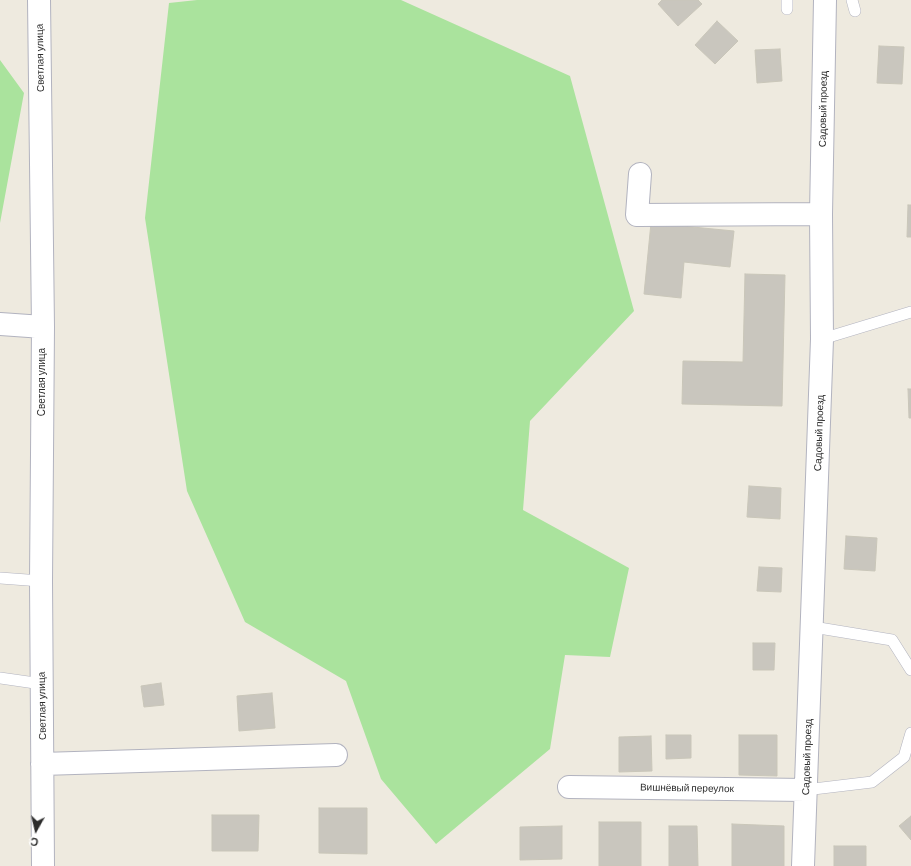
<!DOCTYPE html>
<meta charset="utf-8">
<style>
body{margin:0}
#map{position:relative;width:911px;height:866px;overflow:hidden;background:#eeeadf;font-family:Barlow,sans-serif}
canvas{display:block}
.north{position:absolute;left:16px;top:810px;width:40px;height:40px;-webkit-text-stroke:3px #fff;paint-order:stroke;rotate:188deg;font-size:11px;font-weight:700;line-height:16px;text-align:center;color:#2c2c2c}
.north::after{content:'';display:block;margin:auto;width:14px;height:18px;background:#2c2c2c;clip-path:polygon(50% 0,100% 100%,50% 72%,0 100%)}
</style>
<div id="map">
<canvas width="911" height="866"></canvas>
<div class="north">С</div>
</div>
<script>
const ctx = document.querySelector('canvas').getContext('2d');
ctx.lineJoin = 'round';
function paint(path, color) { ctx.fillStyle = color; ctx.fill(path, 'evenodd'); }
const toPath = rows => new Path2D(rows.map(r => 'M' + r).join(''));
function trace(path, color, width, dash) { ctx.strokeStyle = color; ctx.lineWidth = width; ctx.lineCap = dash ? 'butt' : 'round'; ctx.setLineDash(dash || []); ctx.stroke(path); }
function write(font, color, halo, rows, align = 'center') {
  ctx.font = font + ' Barlow,sans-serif'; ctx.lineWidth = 3; ctx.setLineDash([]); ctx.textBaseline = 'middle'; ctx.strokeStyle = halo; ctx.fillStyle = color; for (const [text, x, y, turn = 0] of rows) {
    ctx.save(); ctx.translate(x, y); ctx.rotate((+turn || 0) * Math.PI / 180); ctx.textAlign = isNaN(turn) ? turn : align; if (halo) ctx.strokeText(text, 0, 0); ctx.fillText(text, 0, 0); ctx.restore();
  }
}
paint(toPath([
 [197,0,401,0,570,76,634,311,530,421,523,510,629,568,610,657,565,655,550,749,436,844,381,779,346,681,245,622,187,491,145,218,169,3],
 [0,60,24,93,0,223]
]), '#aae39d');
const building = toPath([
 [662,0,698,0,702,4,678,26,658,4,662,0],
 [717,21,738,41,715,64,695,45,717,21],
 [879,46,904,47,902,84,877,83,879,46],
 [780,49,782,81,757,83,755,50,780,49],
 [908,205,911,205,911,237,907,237,908,205],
 [651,223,734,231,730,267,684,262,681,298,644,294,651,223],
 [745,274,785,275,782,406,682,404,683,361,743,362,745,274],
 [908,389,911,389,911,418,909,418,908,389],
 [749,486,781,488,780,519,747,517,749,486],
 [846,536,877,538,875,571,844,569,846,536],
 [759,567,782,568,781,592,757,591,759,567],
 [753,643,775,643,774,670,753,670,753,643],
 [161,683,164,705,144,707,141,686,161,683],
 [272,693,275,728,239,731,237,696,272,693],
 [666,735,691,735,691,758,666,759,666,735],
 [739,735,777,735,777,776,739,775,739,735],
 [651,736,652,771,619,772,619,737,651,736],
 [319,808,367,808,367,854,319,853,319,808],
 [212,815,259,815,258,851,212,851,212,815],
 [911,816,911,840,899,826,911,816],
 [599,822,641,822,641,866,599,866,599,822],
 [732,824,784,826,784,866,732,866,732,824],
 [562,826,562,859,520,860,520,827,562,826],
 [669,826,697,826,698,866,669,866,669,826],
 [834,846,866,846,866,866,834,866,834,846]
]);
paint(building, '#c9c6be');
trace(building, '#c9c6b9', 1);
const service = toPath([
 [787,0,787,9],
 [852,0,855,11],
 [822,339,911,312],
 [0,578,41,581],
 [813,627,892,640,911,670],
 [0,678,42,684],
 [805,790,872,782,904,757,911,733]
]);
const minor = toPath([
 [39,0,43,327,41,581,43,866],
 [640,174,637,215,821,214],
 [0,324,43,327],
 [42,764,336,755],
 [569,787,805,790],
 [803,866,822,339,821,214,825,0]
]);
trace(service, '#b2b3bf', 12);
trace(minor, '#b2b3bf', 24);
trace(service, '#fff', 11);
trace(minor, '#fff', 22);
write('10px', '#2c2c2c', '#fff', [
 ["Светлая улица",40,58,-91],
 ["Садовый проезд",823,109,-89],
 ["Светлая улица",42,382,-90],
 ["Садовый проезд",819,433,-88],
 ["Светлая улица",42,706,-91],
 ["Садовый проезд",807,757,-88],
 ["Вишнёвый переулок",687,788,1]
]);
</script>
